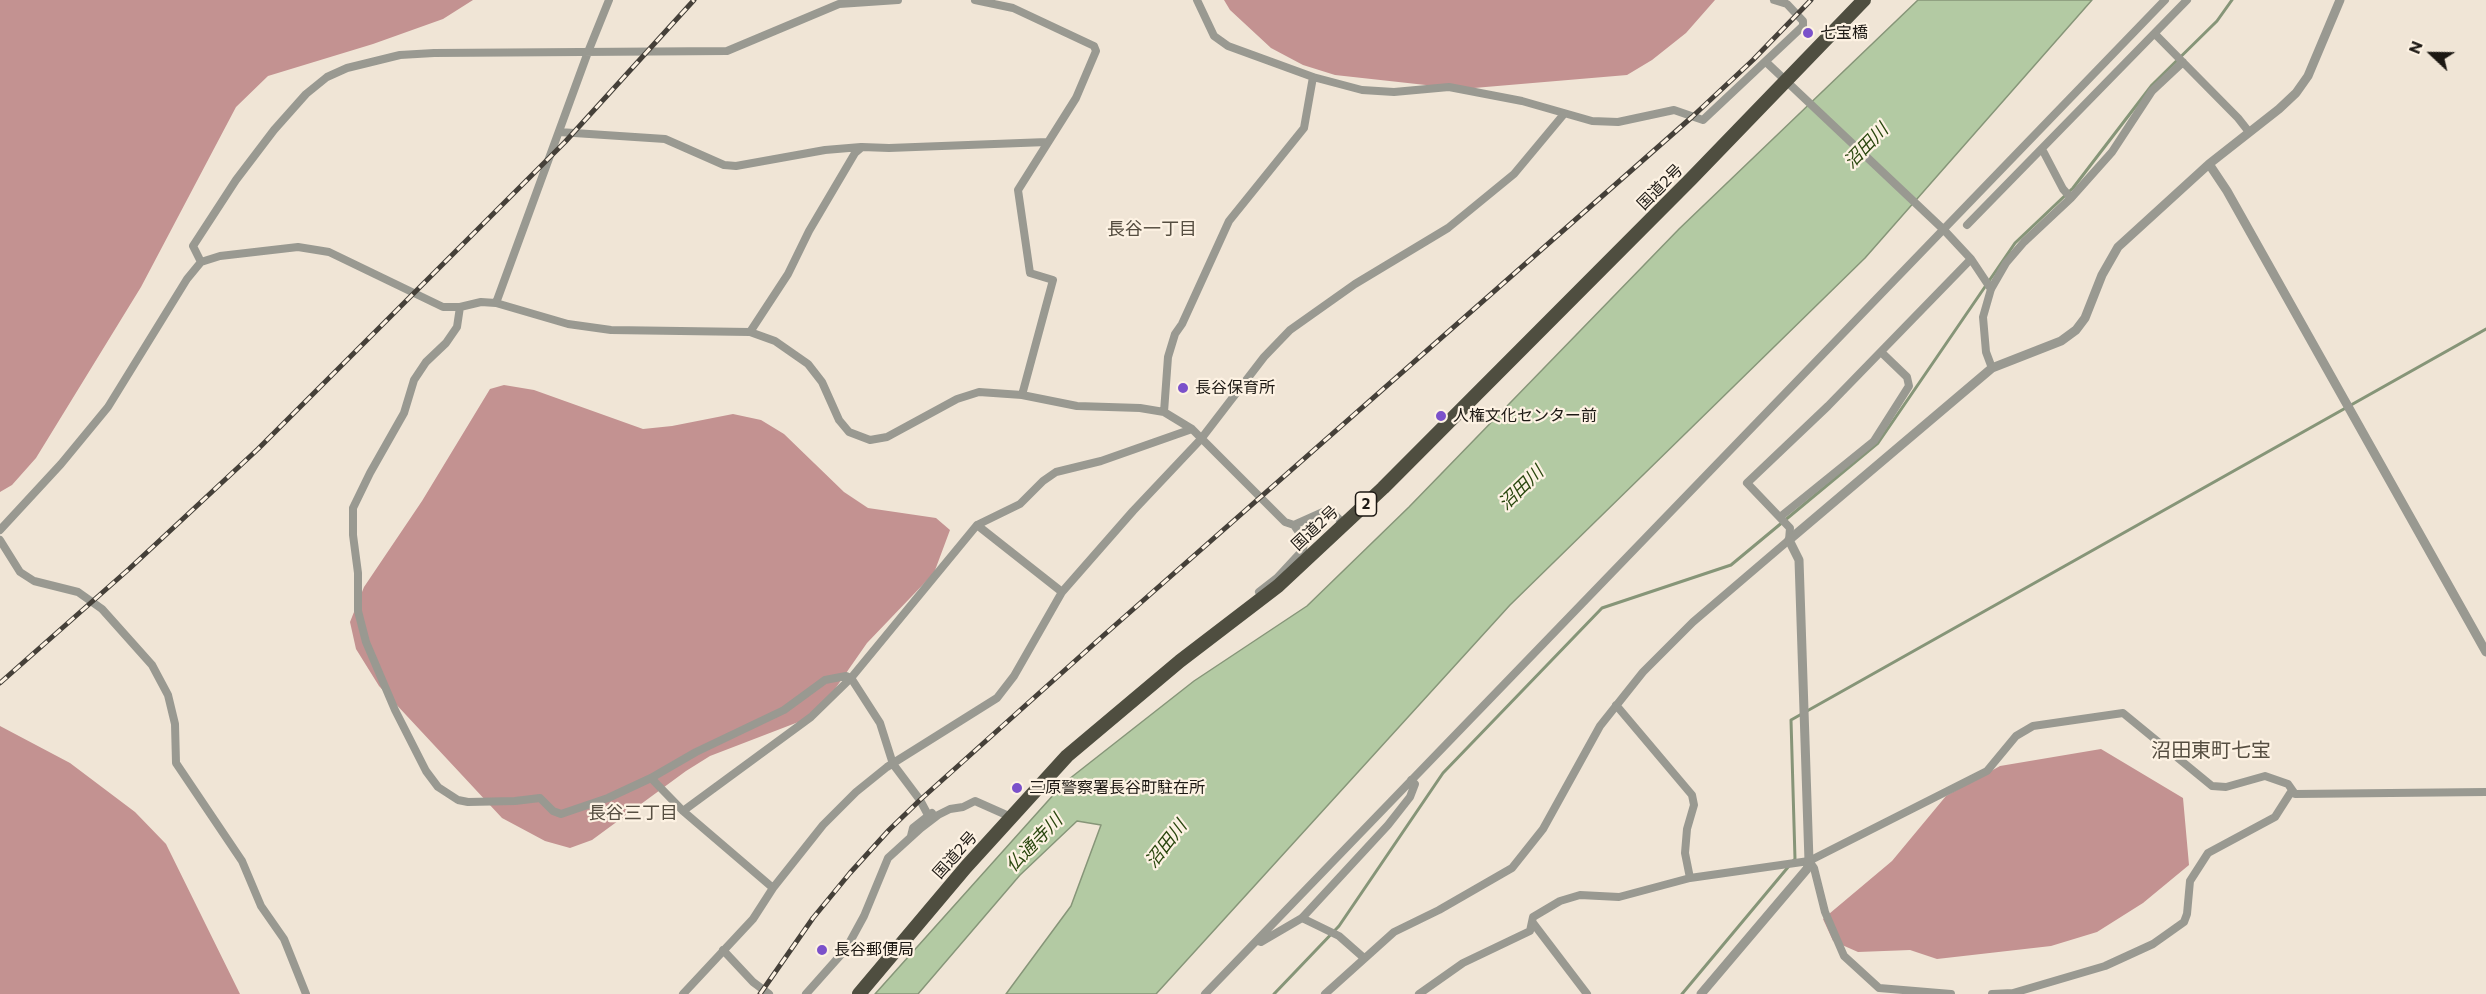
<!DOCTYPE html>
<meta charset="utf-8">
<style>
body{margin:0}
#map{position:relative;width:2486px;height:994px;overflow:hidden;background:#f0e5d6;font-family:Commissioner,sans-serif}
canvas{display:block}
.north{position:absolute;left:2402px;top:24px;width:60px;height:60px;-webkit-text-stroke:4px #fdf2e3;paint-order:stroke;rotate:292deg;font-size:16px;font-weight:700;line-height:24px;text-align:center;color:#1c1813}
.north::after{content:'';display:block;margin:auto;width:21px;height:27px;background:#1c1813;clip-path:polygon(50% 0,100% 100%,50% 72%,0 100%)}
</style>
<div id="map">
<canvas width="2486" height="994"></canvas>
<div class="north">N</div>
</div>
<script>
const ctx = document.querySelector('canvas').getContext('2d');
ctx.lineJoin = 'round';
function paint(path, color) { ctx.fillStyle = color; ctx.fill(path, 'evenodd'); }
const toPath = rows => new Path2D(rows.map(r => 'M' + r).join(''));
function trace(path, color, width, dash) { ctx.strokeStyle = color; ctx.lineWidth = width; ctx.lineCap = dash ? 'butt' : 'round'; ctx.setLineDash(dash || []); ctx.stroke(path); }
function write(font, color, halo, rows, align = 'center') {
  ctx.font = font + ' Commissioner,"Noto Sans JP",sans-serif'; ctx.lineWidth = 4.5; ctx.setLineDash([]); ctx.textBaseline = 'middle'; ctx.strokeStyle = halo; ctx.fillStyle = color; for (const [text, x, y, turn = 0] of rows) {
    ctx.save(); ctx.translate(x, y); ctx.rotate((+turn || 0) * Math.PI / 180); ctx.textAlign = isNaN(turn) ? turn : align; if (halo) ctx.strokeText(text, 0, 0); ctx.fillText(text, 0, 0); ctx.restore();
  }
}
paint(toPath([
 [0,0,473,0,443,19,373,44,268,76,236,107,141,287,36,458,12,485,0,492],
 [1224,0,1715,0,1686,33,1652,60,1627,75,1462,89,1335,75,1303,65,1271,48,1230,10],
 [504,385,534,390,643,429,672,426,733,414,761,420,784,434,844,492,868,508,936,518,950,530,934,573,867,643,828,699,801,721,710,756,686,771,592,840,570,848,545,841,502,818,379,686,356,649,350,622,364,587,422,501,490,389],
 [0,726,70,763,135,812,166,844,240,994,0,994],
 [2101,749,2183,798,2189,865,2143,903,2097,932,2051,946,1937,959,1910,950,1858,952,1833,941,1823,919,1892,861,1946,796,2000,766]
]), '#c39291');
const water = toPath([
 [1918,0,2092,0,1865,258,1510,605,1156,994,1006,994,1071,906,1101,825,1077,821,1020,875,918,994,875,994,1064,783,1194,681,1307,606,1409,507,1679,229,1918,0]
]);
paint(water, '#b3caa3');
trace(water, '#869578', 1.5);
trace(toPath([
 [1793,861,1795,859,1791,720,2486,329],
 [1274,994,1339,926,1443,773,1602,608,1731,565,1878,443,2015,243,2073,188,2152,85,2217,21,2232,0],
 [1682,994,1789,866]
]), '#869578', 3);
trace(toPath([
 [975,0,1013,8,1094,46,1096,51,1076,98,1018,190,1030,273,1053,280,1022,395],
 [1197,0,1214,36,1228,46,1313,77,1362,90,1394,92,1449,87,1522,101,1592,121,1618,122,1674,110,1703,120,1803,26,1803,21,1787,4,1774,0],
 [2155,34,2238,118,2249,132],
 [1766,62,1944,230,1971,259,1991,289],
 [559,132,665,139,724,165,736,166,825,150,861,147],
 [2042,149,2063,189,2071,198],
 [1967,225,2187,0],
 [201,262,193,246,236,180,274,130,306,94,327,77,347,68,400,55,434,53,727,51,839,4,898,0],
 [496,303,588,52,609,0],
 [460,307,457,327,446,343,426,362,414,380,404,413,370,473,353,508,353,535,358,573,358,611,366,642,395,710,426,771,438,787,458,800,468,802,515,801,540,798,553,811,561,814,608,798,651,778,696,752,784,710,825,680,846,676,851,678,880,723,893,764,920,800,928,815],
 [750,332,788,274,809,231,855,153,862,147,889,148,1047,142],
 [1992,368,1986,352,1983,317,1991,289,2006,263,2024,242,2071,198,2112,152,2152,91,2183,62],
 [1164,412,1168,357,1175,334,1182,324,1229,221,1304,128,1313,77],
 [1780,517,1874,441,1909,386,1907,377,1881,352],
 [977,525,1062,592],
 [0,530,61,464,108,407,187,279,201,262,220,256,298,247,329,252,443,307,460,307,481,302,496,303,568,324,611,330,750,332,775,341,808,364,822,382,839,420,849,432,870,440,887,437,957,399,979,392,1022,395,1077,406,1140,408,1164,412,1192,429,1285,522,1294,525,1323,512,1335,515,1344,524],
 [0,540,20,572,34,581,78,592,102,609,152,665,168,695,175,724,176,763,242,861,261,906,284,939,306,994],
 [1259,592,1277,578,1303,550,1304,540,1294,525],
 [1616,705,1692,795,1694,805,1687,829,1685,853,1690,878],
 [651,778,683,811,773,888],
 [683,811,811,717,851,678,977,525,1020,504,1043,481,1056,472,1101,461,1192,429],
 [911,836,913,828,932,813],
 [1809,861,1814,868,1825,912,1844,956,1879,988,1951,994],
 [1302,918,1339,936,1364,958],
 [1533,923,1587,994],
 [1258,941,1261,942,1302,918,1388,825,1410,797,1415,784,1411,780],
 [723,950,753,982,769,994],
 [683,994,753,919,773,888,823,825,856,792,887,767,997,698,1014,676,1062,592,1133,511,1201,439,1264,357,1290,330,1355,284,1448,228,1514,174,1564,114],
 [806,994,846,949,864,916,888,858,921,828,938,815,950,809,963,807,975,801,1011,817],
 [1205,994,2165,0],
 [1325,994,1394,932,1439,910,1512,868,1543,829,1600,726,1643,672,1693,622,1789,540,1790,528,1747,483,1828,406,1971,259],
 [1419,994,1463,963,1530,931,1533,917,1560,901,1580,895,1619,897,1690,878,1809,861,1987,771,2016,736,2033,726,2123,713,2212,786,2226,787,2265,776,2288,784,2295,794,2486,792],
 [1992,994,2013,993,2105,966,2153,944,2184,922,2187,914,2190,881,2208,853,2275,817,2291,792]
]), '#999991', 8);
trace(toPath([
 [2209,164,2227,191,2486,652],
 [1701,994,1807,869,1809,861,1799,560,1789,540,1992,368,2061,341,2076,330,2085,318,2102,275,2118,247,2209,164,2279,109,2296,93,2308,76,2340,0]
]), '#999991', 9);
trace(toPath([
 [859,994,966,867,1067,756,1180,661,1278,586,1383,488,1691,179,1864,0]
]), '#4f4e40', 14);
const rail = toPath([
 [0,683,129,569,258,449,565,142,694,0],
 [760,994,813,918,850,873,889,830,920,800,1104,635,1692,117,1753,60,1811,0]
]);
trace(rail, '#454039', 5);
trace(rail, '#fdf2e3', 3, [9]);
for (const [x, y, r, color] of [
 [1808,33,6,"#7b51ca"],
 [1183,388,6,"#7b51ca"],
 [1441,416,6,"#7b51ca"],
 [1017,788,6,"#7b51ca"],
 [822,950,6,"#7b51ca"]
]) { const dot = new Path2D(); dot.arc(x, y, r, 0, 2 * Math.PI); ctx.fillStyle = color; ctx.fill(dot); trace(dot, '#fdf2e3', 2); }
for (const [x, y, w] of [
 [1366,504,21]
]) { const box = new Path2D(); box.roundRect(x - w / 2, y - 12, w, 24, 4.5); ctx.fillStyle = '#fdf2e3'; ctx.fill(box); trace(box, '#1c1813', 1.5); }
write('bold 15px', '#1c1813', null, [
 ["2",1366,504]
]);
write('16px', '#1c1813', '#fdf2e3', [
 ["七宝橋",1820,33],
 ["長谷保育所",1195,388],
 ["人権文化センター前",1453,416],
 ["三原警察署長谷町駐在所",1029,788],
 ["長谷郵便局",834,950]
], 'left');
write('16px', '#1c1813', '#fdf2e3', [
 ["国道2号",1660,187,-45],
 ["国道2号",1315,528,-43],
 ["国道2号",955,855,-48]
]);
write('italic 18px', '#2a470e', '#fdf2e3', [
 ["沼田川",1866,146,-46],
 ["沼田川",1521,488,-44],
 ["仏通寺川",1034,843,-46],
 ["沼田川",1166,844,-52]
]);
write('18px', '#564e41', '#fdf2e3', [
 ["長谷一丁目",1152,229],
 ["長谷三丁目",633,813]
]);
write('20px', '#564e41', '#fdf2e3', [
 ["沼田東町七宝",2211,750]
]);
</script>
